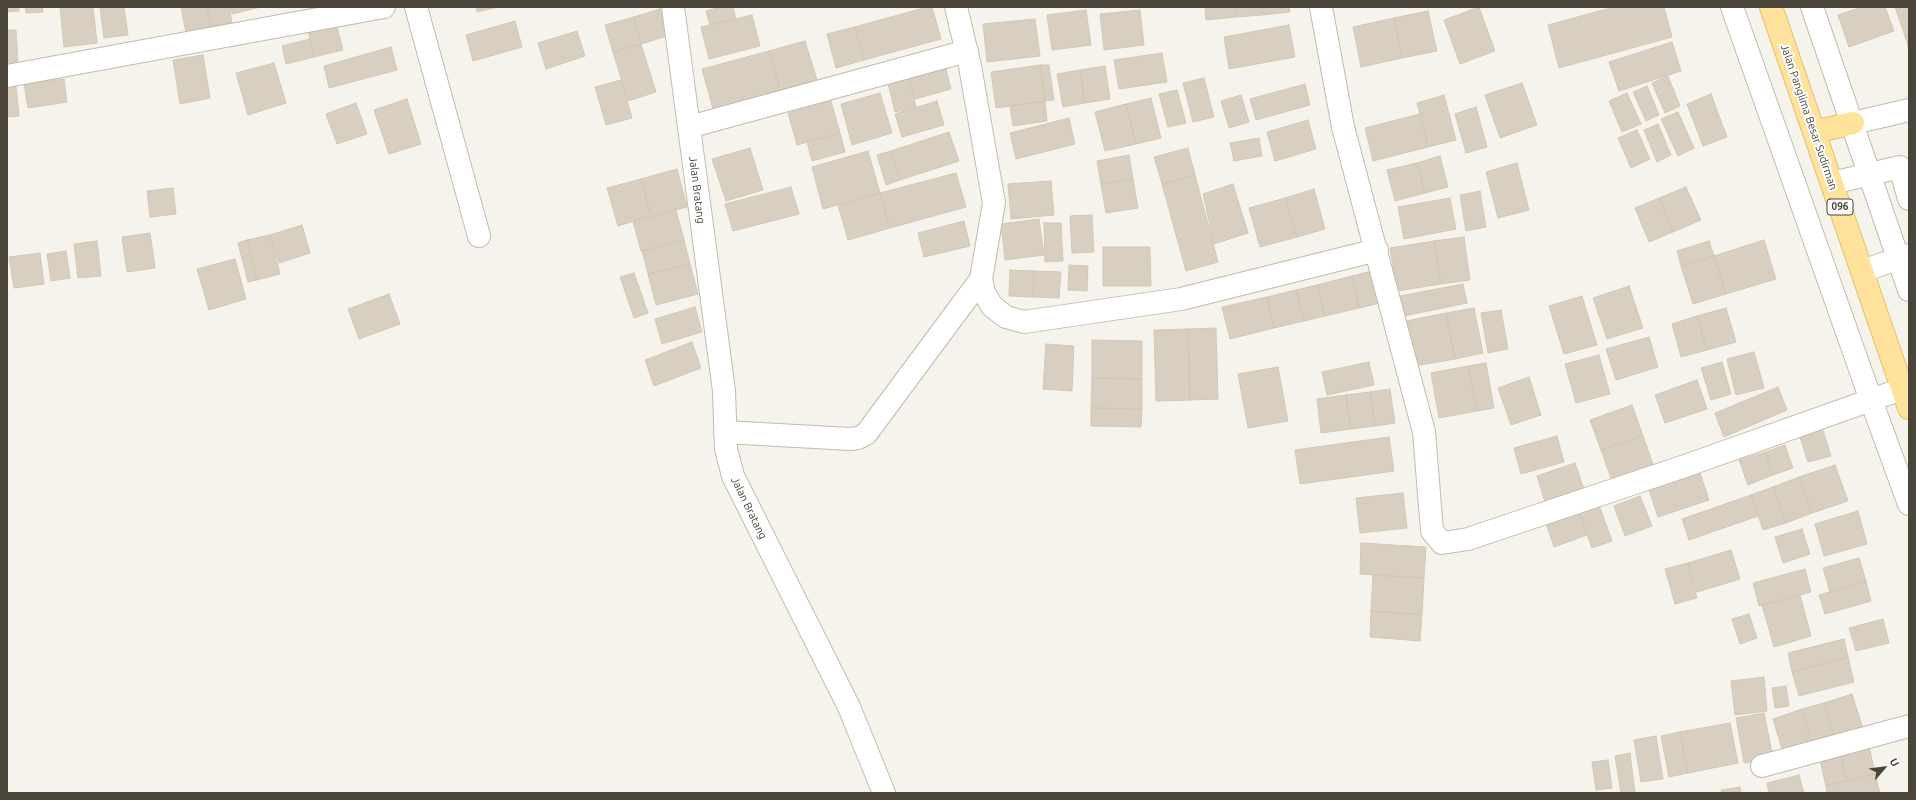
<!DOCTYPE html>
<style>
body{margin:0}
#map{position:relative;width:1916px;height:800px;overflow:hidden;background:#f6f3ec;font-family:Ubuntu,sans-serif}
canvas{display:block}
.frame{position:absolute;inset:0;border:8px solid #4b4439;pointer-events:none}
.north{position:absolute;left:1864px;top:748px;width:40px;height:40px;-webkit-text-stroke:3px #fff;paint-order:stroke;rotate:62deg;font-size:11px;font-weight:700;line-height:16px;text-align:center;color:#4b4439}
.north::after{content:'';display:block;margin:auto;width:14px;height:18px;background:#4b4439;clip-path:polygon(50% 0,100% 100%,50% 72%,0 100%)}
</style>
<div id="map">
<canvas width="1916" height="800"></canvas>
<div class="frame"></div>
<div class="north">U</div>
</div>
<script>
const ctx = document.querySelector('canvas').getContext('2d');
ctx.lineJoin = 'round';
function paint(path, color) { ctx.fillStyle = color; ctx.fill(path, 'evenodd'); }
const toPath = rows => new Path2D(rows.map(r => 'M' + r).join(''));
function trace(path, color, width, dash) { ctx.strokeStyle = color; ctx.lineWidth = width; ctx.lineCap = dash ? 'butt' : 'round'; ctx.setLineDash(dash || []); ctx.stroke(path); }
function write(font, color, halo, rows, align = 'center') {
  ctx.font = font + ' Ubuntu,sans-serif'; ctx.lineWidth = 4; ctx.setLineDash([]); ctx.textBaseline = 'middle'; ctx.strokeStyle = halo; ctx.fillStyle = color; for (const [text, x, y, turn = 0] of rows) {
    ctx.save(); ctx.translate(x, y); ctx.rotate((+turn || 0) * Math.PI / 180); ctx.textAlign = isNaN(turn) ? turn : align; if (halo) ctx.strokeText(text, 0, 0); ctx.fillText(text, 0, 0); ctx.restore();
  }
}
const building = toPath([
 [7,7,19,7,19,11,7,12,7,7],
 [25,7,42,7,43,12,26,13,25,7],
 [60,7,93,7,97,43,64,47,60,7],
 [100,7,124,7,128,35,104,38,100,7],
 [181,7,207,7,211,27,186,33,181,7],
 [207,7,229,7,232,23,211,27,207,7],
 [230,7,261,7,232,14,230,7],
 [476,7,498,7,477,12,476,7],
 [721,7,733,7,736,19,710,25,706,11,721,7],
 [927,7,932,7,941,39,864,60,855,27,927,7],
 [1205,7,1236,7,1236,17,1206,20,1205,7],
 [1236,7,1262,7,1262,15,1236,17,1236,7],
 [1262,7,1289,7,1290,12,1262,15,1262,7],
 [1479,7,1495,51,1460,64,1444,20,1479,7],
 [1614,7,1664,7,1672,37,1559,68,1548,25,1614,7],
 [1862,7,1885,7,1894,31,1849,47,1838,15,1862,7],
 [1895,7,1909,7,1909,35,1905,36,1895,7],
 [660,9,667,36,641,44,634,17,660,9],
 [1086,10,1091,45,1052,50,1047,15,1086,10],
 [1140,10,1144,45,1104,50,1100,14,1140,10],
 [1428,11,1437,51,1402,58,1394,18,1428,11],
 [752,15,760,46,709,59,701,27,752,15],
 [634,17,641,44,613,52,605,25,634,17],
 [1394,18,1402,58,1361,67,1353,27,1394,18],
 [335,19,343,50,314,57,307,26,335,19],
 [1035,19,1040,56,987,62,983,24,1035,19],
 [515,21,522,47,473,61,466,35,515,21],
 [1289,25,1295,57,1229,69,1224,37,1289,25],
 [855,27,864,60,836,68,827,34,855,27],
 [7,30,16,30,18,63,7,63,7,30],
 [577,31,585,56,546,69,538,43,577,31],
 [1909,35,1909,50,1905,36,1909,35],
 [310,39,314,57,286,64,282,46,310,39],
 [805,41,817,80,780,90,769,51,805,41],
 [1672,42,1681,71,1619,91,1609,62,1672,42],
 [641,44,656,92,628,101,613,52,641,44],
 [391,47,397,70,329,88,324,66,391,47],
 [769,51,780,90,713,109,702,69,769,51],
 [1162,53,1167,82,1119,89,1114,60,1162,53],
 [203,55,210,98,180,104,173,60,203,55],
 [274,63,286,103,248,115,236,73,274,63],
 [1040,65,1049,65,1054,100,1045,101,1040,65],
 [1040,65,1045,101,996,108,991,72,1040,65],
 [1105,66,1110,99,1085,103,1080,70,1105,66],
 [946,69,951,89,915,99,909,79,946,69],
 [1080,70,1085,103,1063,107,1057,74,1080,70],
 [1668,76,1680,106,1665,113,1652,83,1668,76],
 [1204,78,1214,117,1193,122,1183,83,1204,78],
 [64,79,67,102,28,108,24,84,64,79],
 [909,79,916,107,895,112,888,83,909,79],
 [621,80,632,118,606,125,595,87,621,80],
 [1522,83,1537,125,1500,138,1485,95,1522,83],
 [1305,84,1310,105,1256,120,1250,99,1305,84],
 [16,86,19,116,7,117,7,87,16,86],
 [1647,86,1659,115,1646,121,1633,92,1647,86],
 [1177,90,1186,123,1168,127,1159,94,1177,90],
 [880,93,892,133,852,145,841,104,880,93],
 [1627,93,1641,124,1622,132,1609,101,1627,93],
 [1711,94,1727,137,1703,146,1687,104,1711,94],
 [1241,95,1249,122,1229,128,1221,101,1241,95],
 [1444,95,1456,140,1428,147,1417,103,1444,95],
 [1151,98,1161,138,1136,144,1126,104,1151,98],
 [407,99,421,144,389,154,374,110,407,99],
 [831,101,840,133,797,145,788,113,831,101],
 [937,101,944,125,902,137,895,114,937,101],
 [1045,101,1047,121,1013,126,1010,106,1045,101],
 [356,103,367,134,337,144,326,114,356,103],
 [1126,104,1136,144,1105,151,1095,112,1126,104],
 [1476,107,1487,147,1466,153,1455,114,1476,107],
 [1678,112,1694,148,1678,156,1661,119,1678,112],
 [1420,114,1428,147,1373,161,1365,128,1420,114],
 [1069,118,1075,144,1016,159,1010,133,1069,118],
 [1308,120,1316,149,1275,161,1267,132,1308,120],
 [1658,124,1671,155,1657,162,1644,130,1658,124],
 [1637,130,1650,159,1631,168,1618,138,1637,130],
 [949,132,959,161,900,180,891,151,949,132],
 [840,133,845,152,812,161,807,142,840,133],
 [1259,138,1262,156,1234,161,1230,143,1259,138],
 [750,148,763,190,726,201,712,159,750,148],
 [1188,148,1195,175,1162,184,1154,157,1188,148],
 [868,151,880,193,823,209,812,167,868,151],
 [891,151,900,180,886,185,877,155,891,151],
 [1129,155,1133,179,1101,184,1097,161,1129,155],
 [1440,156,1448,187,1425,193,1417,163,1440,156],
 [1417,163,1425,193,1395,201,1387,170,1417,163],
 [1517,163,1529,210,1498,218,1486,172,1517,163],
 [677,169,687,207,651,216,641,179,677,169],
 [956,173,966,207,890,228,880,193,956,173],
 [1195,175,1218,262,1186,271,1162,184,1195,175],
 [641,179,651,216,618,226,607,188,641,179],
 [1133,179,1138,208,1106,213,1101,184,1133,179],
 [1051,181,1054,215,1011,219,1008,184,1051,181],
 [1233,184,1248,233,1214,244,1203,194,1233,184],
 [791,187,799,214,733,231,725,204,791,187],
 [1686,187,1701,220,1673,232,1659,198,1686,187],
 [173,188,176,214,150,217,147,191,173,188],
 [1314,189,1325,229,1297,237,1285,198,1314,189],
 [1480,191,1486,227,1466,231,1460,195,1480,191],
 [880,193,890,228,848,240,838,205,880,193],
 [1285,198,1297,237,1260,247,1249,208,1285,198],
 [1450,198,1456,229,1404,239,1398,207,1450,198],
 [1659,198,1673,232,1649,242,1635,208,1659,198],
 [676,210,684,240,641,251,633,221,676,210],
 [1092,215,1094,252,1072,253,1070,216,1092,215],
 [1039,219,1044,255,1005,260,1001,224,1039,219],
 [964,221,970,246,924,257,918,233,964,221],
 [1044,223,1061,223,1063,261,1045,262,1044,223],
 [302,225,310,253,279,263,270,235,302,225],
 [150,233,155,268,127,272,122,237,150,233],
 [270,235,280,274,257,280,247,240,270,235],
 [1464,237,1470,280,1441,284,1434,241,1464,237],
 [247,240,257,280,248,282,238,243,247,240],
 [684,240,690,264,648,274,642,251,684,240],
 [1764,240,1776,279,1726,294,1714,256,1764,240],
 [97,241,101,276,78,278,74,244,97,241],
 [1434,241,1441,284,1397,291,1390,248,1434,241],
 [1709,241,1714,256,1681,266,1677,251,1709,241],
 [1103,247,1150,247,1151,286,1103,286,1103,247],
 [66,251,70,278,51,281,47,254,66,251],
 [40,253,44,284,14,288,9,257,40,253],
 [1714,256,1726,294,1693,304,1681,266,1714,256],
 [235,259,246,299,209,310,197,269,235,259],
 [690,264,698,294,656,305,648,274,690,264],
 [1069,265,1088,266,1087,291,1068,290,1069,265],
 [1010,270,1034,271,1033,297,1009,296,1010,270],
 [1034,271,1061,272,1059,298,1033,297,1034,271],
 [1372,271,1380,303,1359,308,1352,276,1372,271],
 [634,273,648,313,634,318,620,277,634,273],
 [1352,276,1359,308,1325,316,1317,285,1352,276],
 [1463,284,1467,303,1404,316,1400,296,1463,284],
 [1317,285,1325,316,1304,321,1296,290,1317,285],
 [1629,286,1643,328,1607,339,1593,298,1629,286],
 [1296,290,1304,321,1274,328,1267,297,1296,290],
 [389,294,400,324,359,339,348,309,389,294],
 [1582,296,1597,345,1564,354,1549,306,1582,296],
 [1267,297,1274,328,1230,339,1222,307,1267,297],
 [695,307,702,332,662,344,655,319,695,307],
 [1474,308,1483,353,1455,359,1446,313,1474,308],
 [1726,308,1736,342,1707,350,1697,316,1726,308],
 [1501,310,1508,349,1488,353,1481,313,1501,310],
 [1446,313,1455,359,1415,366,1406,321,1446,313],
 [1697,316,1707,350,1681,357,1672,324,1697,316],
 [1216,328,1218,399,1190,400,1188,329,1216,328],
 [1188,329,1190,400,1156,401,1154,330,1188,329],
 [1649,337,1658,367,1616,380,1606,349,1649,337],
 [1092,340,1142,341,1142,379,1092,378,1092,340],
 [692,342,701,368,654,386,645,360,692,342],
 [1046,344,1074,346,1072,391,1043,389,1046,344],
 [1754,352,1764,388,1736,395,1727,359,1754,352],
 [1599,355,1610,394,1576,403,1565,364,1599,355],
 [1369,362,1374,385,1327,395,1322,372,1369,362],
 [1722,362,1731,394,1711,400,1701,368,1722,362],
 [1486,363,1494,408,1477,411,1468,366,1486,363],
 [1468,366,1477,411,1439,418,1431,373,1468,366],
 [1278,367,1288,421,1248,428,1238,374,1278,367],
 [1529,377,1541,415,1511,425,1498,388,1529,377],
 [1092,378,1142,379,1142,409,1091,408,1092,378],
 [1697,380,1707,409,1665,423,1655,395,1697,380],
 [1778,387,1787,410,1724,437,1715,413,1778,387],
 [1390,389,1395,423,1375,426,1370,392,1390,389],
 [1370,392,1375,426,1351,429,1346,395,1370,392],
 [1346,395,1351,429,1321,433,1317,399,1346,395],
 [1632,405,1643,436,1601,450,1590,420,1632,405],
 [1091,408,1142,409,1141,427,1091,426,1091,408],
 [1822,427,1831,456,1808,462,1799,434,1822,427],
 [1557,436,1564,462,1521,474,1514,448,1557,436],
 [1643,436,1654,467,1612,481,1601,450,1643,436],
 [1389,437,1394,471,1300,484,1295,450,1389,437],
 [1785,445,1793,468,1773,475,1765,452,1785,445],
 [1765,452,1773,475,1748,485,1739,460,1765,452],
 [1575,463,1585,492,1546,505,1537,476,1575,463],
 [1835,465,1848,501,1812,513,1799,477,1835,465],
 [1699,470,1709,500,1658,517,1648,487,1699,470],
 [1799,477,1812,513,1786,523,1773,487,1799,477],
 [1773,487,1786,523,1763,530,1751,495,1773,487],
 [1403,493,1407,528,1360,533,1356,498,1403,493],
 [1751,495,1758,516,1689,540,1682,519,1751,495],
 [1640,496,1652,526,1625,536,1614,506,1640,496],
 [1599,505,1612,541,1592,548,1579,512,1599,505],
 [1858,511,1867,544,1824,556,1815,524,1858,511],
 [1579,512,1587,535,1554,547,1546,523,1579,512],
 [1802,529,1810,554,1783,563,1775,537,1802,529],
 [1361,543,1426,547,1424,578,1360,574,1361,543],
 [1731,550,1740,579,1697,592,1688,563,1731,550],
 [1859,558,1866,581,1830,592,1823,568,1859,558],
 [1688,563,1697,598,1675,604,1665,569,1688,563],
 [1805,569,1811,592,1759,606,1753,583,1805,569],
 [1373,575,1424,578,1422,615,1371,611,1373,575],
 [1866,581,1871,601,1825,614,1819,595,1866,581],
 [1800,595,1811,636,1774,647,1762,605,1800,595],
 [1371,611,1422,615,1420,641,1370,637,1371,611],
 [1749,614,1757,638,1740,644,1732,619,1749,614],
 [1883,619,1889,643,1856,651,1849,628,1883,619],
 [1844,639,1848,657,1792,672,1788,653,1844,639],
 [1848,657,1854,682,1799,696,1792,672,1848,657],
 [1764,677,1767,711,1735,715,1731,681,1764,677],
 [1786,686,1789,706,1775,708,1772,688,1786,686],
 [1852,694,1864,732,1835,740,1824,703,1852,694],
 [1824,703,1835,740,1813,747,1802,709,1824,703],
 [1802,709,1813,747,1784,756,1773,719,1802,709],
 [1764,713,1773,758,1744,763,1736,718,1764,713],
 [1730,723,1738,763,1688,773,1680,732,1730,723],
 [1680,732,1688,773,1669,777,1661,736,1680,732],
 [1656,736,1663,779,1641,782,1634,740,1656,736],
 [1868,741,1875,774,1847,781,1839,748,1868,741],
 [1839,748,1847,781,1826,786,1818,752,1839,748],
 [1630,753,1635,793,1621,793,1615,756,1630,753],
 [1608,760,1612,788,1596,790,1592,762,1608,760],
 [1875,774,1880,793,1827,793,1826,786,1875,774],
 [1799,775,1804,793,1769,793,1767,783,1799,775],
 [1740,787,1741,793,1722,793,1721,790,1740,787]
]);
paint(building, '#d8cfc1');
trace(building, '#d3c7b4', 1);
const minor = toPath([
 [416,7,479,236],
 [673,7,724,391,726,449,733,476,849,707,884,793],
 [956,7,970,66,994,203,981,279,984,293,992,306,1006,317,1024,322,1181,299,1377,250],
 [1321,7,1343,127,1424,432,1432,531,1442,543,1468,539,1685,466,1902,389],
 [1732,7,1871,400,1909,504],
 [1812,7,1909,290],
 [7,76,384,7],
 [1853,123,1909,110],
 [689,127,967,51],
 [1832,183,1900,167,1909,199],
 [1862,271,1909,255],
 [725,432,850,439,858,438,866,434,981,279],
 [1762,766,1909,726]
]);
const major = toPath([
 [1771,7,1909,408],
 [1814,132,1853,123]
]);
trace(minor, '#c2bbae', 24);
trace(major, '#e6c16a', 24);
trace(minor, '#fff', 22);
trace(major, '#ffe39c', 22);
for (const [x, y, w] of [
 [1840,207,26]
]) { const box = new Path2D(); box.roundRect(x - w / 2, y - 8, w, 16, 3); ctx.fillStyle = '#fff'; ctx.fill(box); trace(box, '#4b4439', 1); }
write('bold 10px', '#4b4439', null, [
 ["096",1840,207]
]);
write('11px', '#4b4439', '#fff', [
 ["Jalan Panglima Besar Sudirman",1809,117,71],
 ["Jalan Bratang",697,190,83],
 ["Jalan Bratang",749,508,64]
]);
</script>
